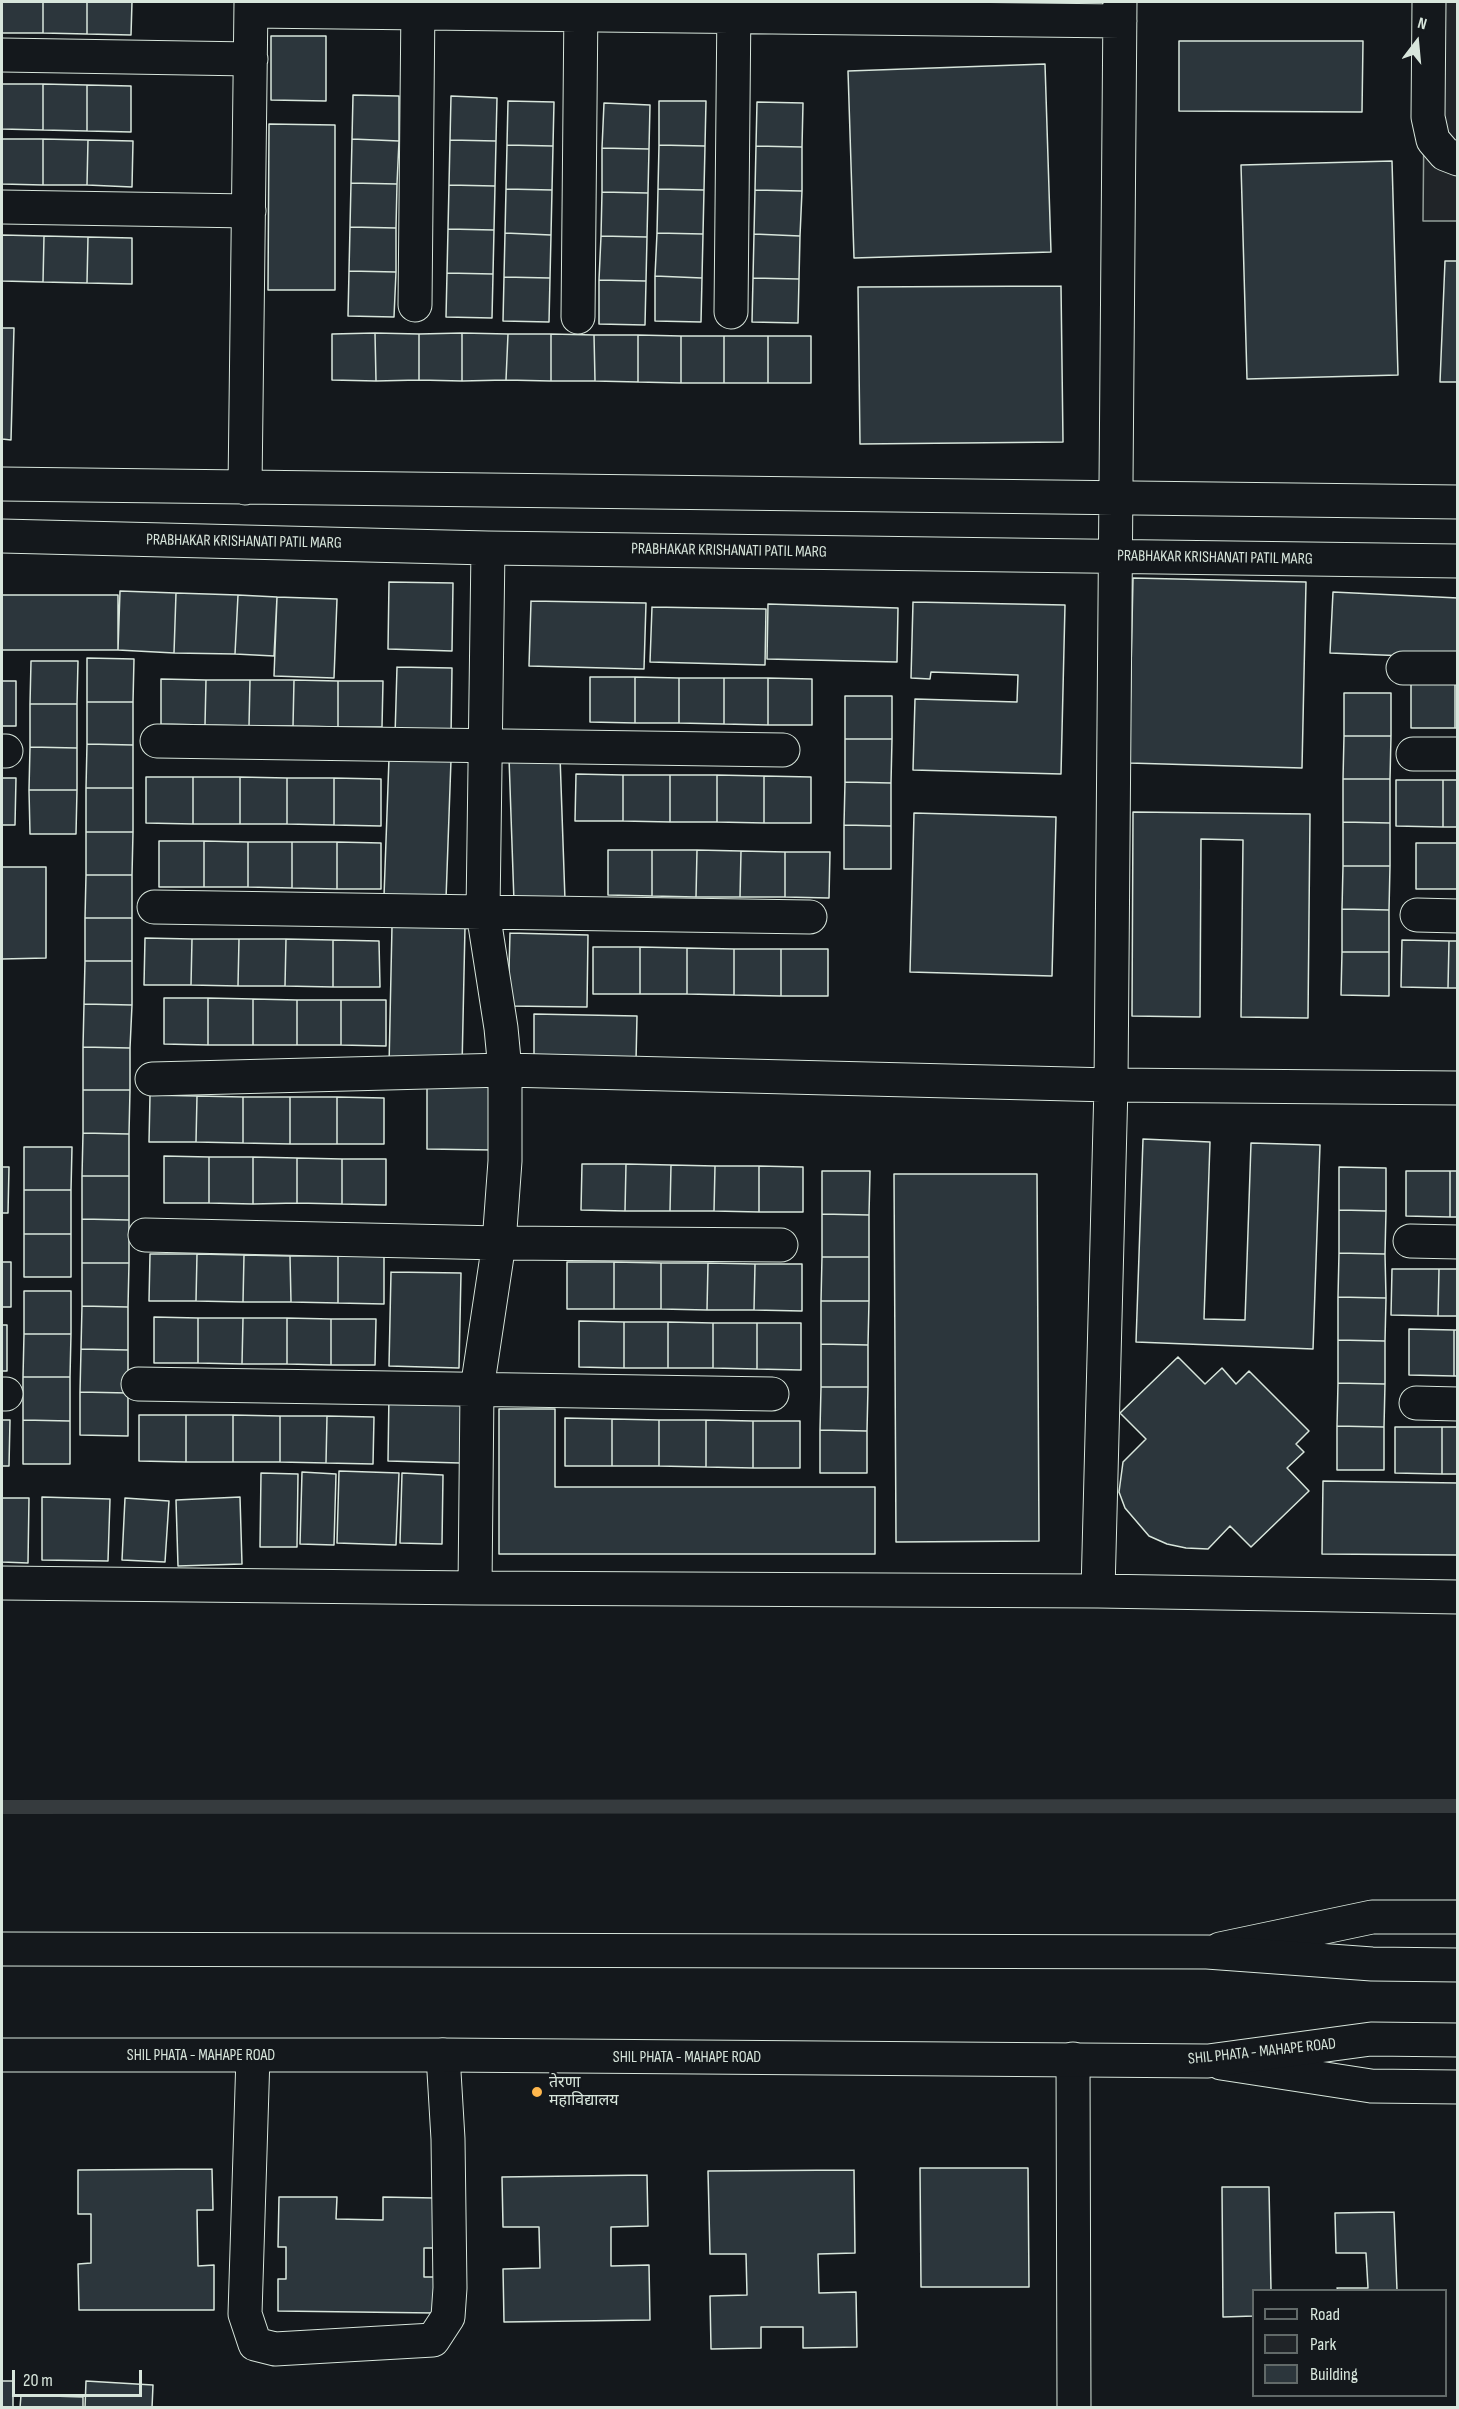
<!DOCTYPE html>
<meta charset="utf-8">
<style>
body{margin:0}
#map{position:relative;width:1459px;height:2409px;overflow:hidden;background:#14181c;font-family:"Sofia Sans Condensed",sans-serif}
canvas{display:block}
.frame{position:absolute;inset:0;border:3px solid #d8e6dc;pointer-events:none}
.legend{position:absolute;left:1252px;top:2289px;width:195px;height:108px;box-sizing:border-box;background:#14181c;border:2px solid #626a69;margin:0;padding:8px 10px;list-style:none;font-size:18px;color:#d8e6dc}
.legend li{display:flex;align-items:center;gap:12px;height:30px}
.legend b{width:30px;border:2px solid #626a69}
.north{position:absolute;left:1387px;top:12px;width:60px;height:60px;-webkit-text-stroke:4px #14181c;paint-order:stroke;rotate:16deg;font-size:16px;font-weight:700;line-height:24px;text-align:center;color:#d8e6dc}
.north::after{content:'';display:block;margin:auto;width:21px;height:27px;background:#d8e6dc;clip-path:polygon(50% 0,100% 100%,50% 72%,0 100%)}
.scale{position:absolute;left:12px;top:2370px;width:130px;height:27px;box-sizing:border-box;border:3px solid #d8e6dc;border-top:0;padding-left:8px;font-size:18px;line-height:21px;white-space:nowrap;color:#d8e6dc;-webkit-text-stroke:4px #14181c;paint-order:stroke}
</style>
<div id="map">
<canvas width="1459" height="2409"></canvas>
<div class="frame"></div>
<ul class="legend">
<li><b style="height:8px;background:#14181c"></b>Road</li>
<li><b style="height:16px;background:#202428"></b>Park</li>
<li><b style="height:16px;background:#2c363c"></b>Building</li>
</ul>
<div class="north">N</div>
<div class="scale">20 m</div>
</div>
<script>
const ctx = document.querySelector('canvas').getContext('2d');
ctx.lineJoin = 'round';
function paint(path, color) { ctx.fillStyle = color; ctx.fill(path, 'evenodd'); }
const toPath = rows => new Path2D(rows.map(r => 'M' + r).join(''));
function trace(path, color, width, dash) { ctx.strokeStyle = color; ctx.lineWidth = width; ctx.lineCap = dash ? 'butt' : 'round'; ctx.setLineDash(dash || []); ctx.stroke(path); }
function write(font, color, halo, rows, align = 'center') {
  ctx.font = font + ' "Sofia Sans Condensed","Noto Sans Devanagari",sans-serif'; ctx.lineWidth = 4.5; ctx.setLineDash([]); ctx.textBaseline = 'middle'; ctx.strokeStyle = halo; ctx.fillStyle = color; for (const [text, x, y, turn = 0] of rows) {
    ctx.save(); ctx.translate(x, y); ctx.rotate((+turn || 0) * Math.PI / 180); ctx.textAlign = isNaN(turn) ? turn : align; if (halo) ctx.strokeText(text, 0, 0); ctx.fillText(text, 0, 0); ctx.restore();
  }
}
const green = toPath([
 [1425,2,1457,2,1457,221,1423,221,1425,2]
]);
paint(green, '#202428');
trace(green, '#939e99', 1.5);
trace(toPath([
 [2,1807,1458,1806]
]), '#363b3e', 14);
const building = toPath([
 [2,2,43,2,43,33,2,33,2,2],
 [43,2,87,2,87,34,43,33,43,2],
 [87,2,132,2,131,35,87,34,87,2],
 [271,36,326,36,326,101,271,100,271,36],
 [1179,41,1363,41,1362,112,1179,111,1179,41],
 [1045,64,1051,252,854,258,848,71,1045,64],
 [2,84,43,84,43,130,2,129,2,84],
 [43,84,87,85,87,131,43,130,43,84],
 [87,85,131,86,131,132,87,131,87,85],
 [353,95,399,96,399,141,352,139,353,95],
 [451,96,497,98,496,141,450,140,451,96],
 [508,101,554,102,553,146,507,145,508,101],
 [659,101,706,101,705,146,659,145,659,101],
 [757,102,803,103,802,147,756,146,757,102],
 [604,103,650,105,649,149,602,148,604,103],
 [269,124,335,125,335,290,268,290,269,124],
 [2,139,43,139,43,185,2,184,2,139],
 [43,139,88,140,87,185,43,185,43,139],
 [352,139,399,141,397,184,351,183,352,139],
 [88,140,133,141,132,187,87,185,88,140],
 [450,140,496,141,495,186,449,185,450,140],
 [507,145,553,146,552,190,506,189,507,145],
 [659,145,705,146,704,190,658,189,659,145],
 [756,146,802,147,802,191,755,190,756,146],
 [602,148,649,149,648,193,602,192,602,148],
 [1392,161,1398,375,1247,379,1241,165,1392,161],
 [351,183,397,184,396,228,350,227,351,183],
 [449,185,495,186,494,230,448,229,449,185],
 [506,189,552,190,551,235,505,233,506,189],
 [658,189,704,190,703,234,657,233,658,189],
 [755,190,802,191,800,236,754,234,755,190],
 [602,192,648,193,647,237,601,236,602,192],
 [350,227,396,228,396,272,349,271,350,227],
 [448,229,494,230,493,274,447,273,448,229],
 [505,233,551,235,550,278,504,277,505,233],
 [657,233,703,234,702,278,655,276,657,233],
 [754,234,800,236,799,279,753,278,754,234],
 [2,235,44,236,43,282,2,281,2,235],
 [44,236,88,237,87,283,43,282,44,236],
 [601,236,647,237,646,281,599,280,601,236],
 [88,237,132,238,132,284,87,283,88,237],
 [1445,261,1458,261,1458,382,1440,382,1445,261],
 [349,271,396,272,394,317,348,316,349,271],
 [447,273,493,274,492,318,446,317,447,273],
 [655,276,702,278,701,322,655,321,655,276],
 [504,277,550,278,549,322,503,321,504,277],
 [753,278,799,279,798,323,752,322,753,278],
 [599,280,646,281,645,325,599,324,599,280],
 [1061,286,1063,442,860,444,858,287,1061,286],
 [2,328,14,328,11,440,2,439,2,328],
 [375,333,376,381,332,380,332,334,375,333],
 [375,333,419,334,419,380,376,381,375,333],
 [462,333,462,381,419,380,419,334,462,333],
 [462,333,508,334,506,380,462,381,462,333],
 [508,334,551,334,551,381,506,380,508,334],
 [551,334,594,335,595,381,551,381,551,334],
 [594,335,638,335,638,382,595,381,594,335],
 [638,335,681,336,681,383,638,382,638,335],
 [681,336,724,336,724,383,681,383,681,336],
 [724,336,768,336,768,383,724,383,724,336],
 [768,336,811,336,811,383,768,383,768,336],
 [1133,578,1306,582,1302,768,1129,763,1133,578],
 [389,582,453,583,452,651,388,649,389,582],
 [120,591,176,593,174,653,118,650,120,591],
 [1333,592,1458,598,1458,658,1330,653,1333,592],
 [176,593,238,595,235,654,174,653,176,593],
 [2,595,118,595,118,650,2,650,2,595],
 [238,595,277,597,274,656,235,654,238,595],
 [277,597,337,599,334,678,274,676,277,597],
 [531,601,646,603,644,669,529,666,531,601],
 [913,602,1065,605,1061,774,913,770,915,699,1017,702,1018,675,931,672,930,679,911,678,913,602],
 [768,604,898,608,897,662,767,659,768,604],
 [652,607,766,609,765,665,650,662,652,607],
 [87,658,134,659,133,702,87,702,87,658],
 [31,661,78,661,77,704,30,704,31,661],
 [397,667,452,668,451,737,395,736,397,667],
 [590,677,635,677,635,723,590,722,590,677],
 [635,677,679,678,679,723,635,723,635,677],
 [679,678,724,678,724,724,679,723,679,678],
 [724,678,768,678,768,725,724,724,724,678],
 [768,678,812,679,812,725,768,725,768,678],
 [161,679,206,680,205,725,161,724,161,679],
 [206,680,250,680,249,726,205,725,206,680],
 [250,680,294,680,293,726,249,726,250,680],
 [294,680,338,681,338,727,293,726,294,680],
 [2,681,16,681,16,726,2,726,2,681],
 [338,681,383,681,382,727,338,727,338,681],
 [1411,682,1455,683,1455,728,1411,728,1411,682],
 [1455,683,1458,683,1458,728,1455,728,1455,683],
 [1344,693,1391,693,1391,736,1344,736,1344,693],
 [845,696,892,696,892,739,845,739,845,696],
 [87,702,133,702,133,745,87,744,87,702],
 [30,704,77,704,77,748,30,747,30,704],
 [1344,736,1391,736,1390,779,1343,779,1344,736],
 [845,739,892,739,891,783,845,782,845,739],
 [87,744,133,745,133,788,86,788,87,744],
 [30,747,77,748,77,790,29,790,30,747],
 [560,756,565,900,514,902,509,758,560,756],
 [389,758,451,760,446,899,384,896,389,758],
 [576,774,623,775,623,821,575,821,576,774],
 [623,775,670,775,670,822,623,821,623,775],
 [670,775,717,775,717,822,670,822,670,775],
 [717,775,764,776,764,823,717,822,717,775],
 [764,776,811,777,811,823,764,823,764,776],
 [146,777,193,777,193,824,146,823,146,777],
 [193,777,240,777,240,824,193,824,193,777],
 [240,777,287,778,287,824,240,824,240,777],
 [2,778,16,778,15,825,2,825,2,778],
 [287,778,334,778,334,825,287,824,287,778],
 [334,778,381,779,381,826,334,825,334,778],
 [1343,779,1390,779,1390,823,1343,822,1343,779],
 [1396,780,1443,780,1443,827,1396,826,1396,780],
 [1443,780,1458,780,1458,827,1443,827,1443,780],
 [845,782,891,783,891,826,844,825,845,782],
 [86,788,133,788,133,832,86,832,86,788],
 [29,790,77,790,76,834,30,834,29,790],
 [1133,812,1310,814,1308,1018,1241,1017,1243,840,1201,839,1200,1017,1132,1016,1133,812],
 [914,813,1056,817,1052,976,910,972,914,813],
 [1343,822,1390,823,1390,866,1343,866,1343,822],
 [844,825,891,826,891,869,844,869,844,825],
 [86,832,133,832,132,875,86,875,86,832],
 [159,841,204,841,204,887,159,887,159,841],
 [204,841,248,842,248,887,204,887,204,841],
 [248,842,292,842,292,888,248,887,248,842],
 [292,842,337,842,337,889,292,888,292,842],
 [337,842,381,843,381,889,337,889,337,842],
 [1416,843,1458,843,1458,889,1416,889,1416,843],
 [608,850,652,850,652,896,608,895,608,850],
 [652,850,697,850,696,897,652,896,652,850],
 [697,850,741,851,740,897,696,897,697,850],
 [741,851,785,852,785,897,740,897,741,851],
 [785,852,830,852,829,898,785,897,785,852],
 [1343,866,1390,866,1389,910,1342,909,1343,866],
 [2,867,46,867,46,958,2,959,2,867],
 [86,875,132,875,132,918,85,918,86,875],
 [1342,909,1389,910,1389,952,1342,952,1342,909],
 [85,918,132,918,132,961,85,961,85,918],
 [392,926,465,927,462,1067,389,1066,392,926],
 [510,933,588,935,587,1007,508,1006,510,933],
 [145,938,192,939,191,985,144,985,145,938],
 [192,939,239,939,238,986,191,985,192,939],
 [239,939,286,939,285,986,238,986,239,939],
 [286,939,333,940,333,987,285,986,286,939],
 [333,940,379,941,380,987,333,987,333,940],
 [1402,940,1449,941,1448,988,1401,987,1402,940],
 [1449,941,1458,941,1458,988,1448,988,1449,941],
 [593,947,640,947,640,994,593,994,593,947],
 [640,947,687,948,687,994,640,994,640,947],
 [687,948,734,949,734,995,687,994,687,948],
 [734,949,781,949,781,996,734,995,734,949],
 [781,949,828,949,828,996,781,996,781,949],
 [1342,952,1389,952,1389,996,1341,995,1342,952],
 [85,961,132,961,132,1005,84,1004,85,961],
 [164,998,208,998,208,1045,164,1044,164,998],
 [208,998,253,999,253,1045,208,1045,208,998],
 [253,999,297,1000,297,1045,253,1045,253,999],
 [297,1000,341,1000,341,1045,297,1045,297,1000],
 [341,1000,386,1000,386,1046,341,1045,341,1000],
 [84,1004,132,1005,130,1048,83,1047,84,1004],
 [534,1014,637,1016,636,1061,534,1059,534,1014],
 [83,1047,130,1048,130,1090,83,1090,83,1047],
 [427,1079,494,1079,493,1150,427,1149,427,1079],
 [83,1090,130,1090,129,1134,83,1133,83,1090],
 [150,1095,197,1096,196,1142,149,1142,150,1095],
 [197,1096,243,1097,243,1143,196,1142,197,1096],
 [243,1097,290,1097,290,1144,243,1143,243,1097],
 [290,1097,337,1097,337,1144,290,1144,290,1097],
 [337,1097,384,1098,384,1144,337,1144,337,1097],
 [83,1133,129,1134,129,1176,82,1176,83,1133],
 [1143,1139,1210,1142,1204,1319,1245,1320,1251,1143,1320,1145,1313,1349,1136,1342,1143,1139],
 [24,1147,72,1147,71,1190,24,1190,24,1147],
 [164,1156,209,1157,209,1203,164,1203,164,1156],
 [209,1157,253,1157,253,1204,209,1203,209,1157],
 [253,1157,297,1158,297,1203,253,1204,253,1157],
 [297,1158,342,1159,342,1204,297,1203,297,1158],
 [342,1159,386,1159,386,1205,342,1204,342,1159],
 [582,1164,626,1164,625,1211,581,1210,582,1164],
 [626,1164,671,1165,670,1211,625,1211,626,1164],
 [671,1165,715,1166,714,1211,670,1211,671,1165],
 [715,1166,759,1166,759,1212,714,1211,715,1166],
 [759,1166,803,1167,803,1212,759,1212,759,1166],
 [2,1167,9,1167,8,1213,2,1213,2,1167],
 [1339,1167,1386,1168,1386,1211,1339,1210,1339,1167],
 [822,1171,870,1171,869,1215,822,1214,822,1171],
 [1406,1171,1450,1171,1450,1217,1406,1216,1406,1171],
 [1450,1171,1458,1171,1458,1217,1450,1217,1450,1171],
 [894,1174,1037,1174,1039,1541,896,1542,894,1174],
 [82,1176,129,1176,129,1220,82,1219,82,1176],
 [24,1190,71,1190,71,1234,24,1234,24,1190],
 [1339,1210,1386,1211,1385,1254,1339,1253,1339,1210],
 [822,1214,869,1215,869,1257,822,1257,822,1214],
 [82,1219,129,1220,129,1263,82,1263,82,1219],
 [24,1234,71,1234,71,1277,24,1277,24,1234],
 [1339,1253,1385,1254,1386,1298,1338,1297,1339,1253],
 [150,1254,197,1254,196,1301,149,1301,150,1254],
 [197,1254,244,1255,243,1302,196,1301,197,1254],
 [244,1255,290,1256,291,1302,243,1302,244,1255],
 [290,1256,338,1256,338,1303,291,1302,290,1256],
 [338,1256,384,1256,384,1304,338,1303,338,1256],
 [822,1257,869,1257,869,1301,821,1301,822,1257],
 [2,1262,11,1262,11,1307,2,1307,2,1262],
 [567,1262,614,1262,614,1309,567,1309,567,1262],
 [614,1262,661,1263,661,1309,614,1309,614,1262],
 [82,1263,129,1263,128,1307,82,1306,82,1263],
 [661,1263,708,1263,707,1310,661,1309,661,1263],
 [708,1263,755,1264,754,1310,707,1310,708,1263],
 [755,1264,802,1264,802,1311,754,1310,755,1264],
 [1392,1269,1439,1269,1438,1316,1391,1315,1392,1269],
 [1439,1269,1458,1269,1458,1316,1438,1316,1439,1269],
 [391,1272,461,1273,459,1368,389,1366,391,1272],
 [24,1291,71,1291,71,1334,24,1334,24,1291],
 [1338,1297,1386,1298,1385,1341,1338,1340,1338,1297],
 [821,1301,869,1301,868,1345,821,1344,821,1301],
 [82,1306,128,1307,128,1350,81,1349,82,1306],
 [154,1317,198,1318,198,1363,154,1363,154,1317],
 [198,1318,243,1318,242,1364,198,1363,198,1318],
 [243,1318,287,1318,287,1364,242,1364,243,1318],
 [287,1318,331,1319,331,1365,287,1364,287,1318],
 [331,1319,376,1319,375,1365,331,1365,331,1319],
 [579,1321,624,1322,624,1368,579,1367,579,1321],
 [624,1322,668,1322,668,1368,624,1368,624,1322],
 [668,1322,713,1323,713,1368,668,1368,668,1322],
 [713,1323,757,1323,757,1369,713,1368,713,1323],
 [757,1323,801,1323,801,1370,757,1369,757,1323],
 [2,1325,7,1325,7,1371,2,1371,2,1325],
 [1409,1329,1454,1330,1454,1376,1409,1375,1409,1329],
 [1454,1330,1458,1330,1458,1376,1454,1376,1454,1330],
 [24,1334,71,1334,70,1377,23,1377,24,1334],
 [1338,1340,1385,1341,1385,1384,1338,1383,1338,1340],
 [821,1344,868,1345,868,1387,821,1387,821,1344],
 [81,1349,128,1350,128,1393,80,1392,81,1349],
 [1178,1357,1205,1384,1222,1368,1236,1384,1249,1371,1309,1431,1296,1444,1304,1452,1287,1468,1309,1491,1251,1547,1230,1526,1208,1549,1186,1548,1167,1544,1149,1536,1125,1508,1119,1492,1123,1462,1146,1439,1120,1413,1178,1357],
 [23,1377,70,1377,70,1421,23,1420,23,1377],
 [1338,1383,1385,1384,1384,1427,1337,1426,1338,1383],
 [821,1387,868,1387,867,1431,820,1430,821,1387],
 [80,1392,128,1393,128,1436,80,1435,80,1392],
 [389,1393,462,1395,460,1463,388,1461,389,1393],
 [499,1409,555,1409,555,1487,875,1487,875,1554,499,1554,499,1409],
 [139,1415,186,1415,186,1462,139,1461,139,1415],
 [186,1415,233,1415,233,1462,186,1462,186,1415],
 [233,1415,280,1416,280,1462,233,1462,233,1415],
 [280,1416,327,1416,326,1463,280,1462,280,1416],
 [327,1416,374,1417,373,1464,326,1463,327,1416],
 [565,1418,612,1419,612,1466,565,1466,565,1418],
 [612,1419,659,1420,659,1466,612,1466,612,1419],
 [2,1420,10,1420,9,1466,2,1466,2,1420],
 [23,1420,70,1421,70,1464,23,1464,23,1420],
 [659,1420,706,1420,706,1467,659,1466,659,1420],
 [706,1420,753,1421,753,1468,706,1467,706,1420],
 [753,1421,800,1421,800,1468,753,1468,753,1421],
 [1337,1426,1384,1427,1384,1470,1337,1470,1337,1426],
 [1395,1427,1442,1427,1442,1474,1395,1473,1395,1427],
 [1442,1427,1458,1427,1458,1474,1442,1474,1442,1427],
 [820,1430,867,1431,867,1473,820,1473,820,1430],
 [339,1471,399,1473,396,1545,337,1543,339,1471],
 [302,1472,336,1474,334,1545,300,1544,302,1472],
 [261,1473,298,1474,297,1547,260,1547,261,1473],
 [402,1473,443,1475,442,1544,400,1543,402,1473],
 [1323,1481,1458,1483,1458,1555,1322,1554,1323,1481],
 [42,1497,110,1499,108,1561,42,1560,42,1497],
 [240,1497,242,1564,178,1566,176,1500,240,1497],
 [2,1498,29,1498,28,1563,2,1562,2,1498],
 [125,1498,169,1501,165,1562,122,1560,125,1498],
 [920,2168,1028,2168,1029,2287,921,2287,920,2168],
 [212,2169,213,2210,197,2210,198,2266,214,2265,214,2310,79,2310,78,2264,91,2263,91,2214,78,2214,78,2170,212,2169],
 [854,2170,855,2253,818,2254,819,2293,856,2292,857,2347,803,2348,803,2327,761,2327,761,2348,711,2349,710,2296,747,2295,746,2254,710,2254,708,2171,854,2170],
 [647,2175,648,2226,611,2227,611,2266,649,2265,650,2320,504,2322,503,2269,540,2268,539,2227,503,2227,502,2177,647,2175],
 [1222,2187,1269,2187,1271,2290,1254,2290,1254,2316,1223,2317,1222,2187],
 [279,2197,337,2197,336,2219,383,2220,383,2197,435,2198,435,2248,424,2248,424,2277,434,2277,434,2313,278,2311,278,2279,286,2279,286,2247,278,2247,279,2197],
 [1394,2212,1397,2290,1338,2290,1337,2288,1368,2288,1366,2253,1336,2253,1335,2213,1394,2212],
 [2,2381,13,2381,13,2408,2,2408,2,2381],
 [86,2381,153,2385,152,2408,85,2408,86,2381],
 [21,2395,83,2397,83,2408,20,2408,21,2395]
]);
paint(building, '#2c363c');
trace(building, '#d8e6dc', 1.5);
const minor = toPath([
 [1429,2,1428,117,1433,140,1445,154,1458,159],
 [251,11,1120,21],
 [2,55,251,59],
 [2,207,249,211],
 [415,305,418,2],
 [731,312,734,2],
 [578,317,581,2],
 [2,484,1458,502],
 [245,488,251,2],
 [2,536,488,548,1458,561],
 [1403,668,1458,668],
 [157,741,783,750],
 [2,751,6,751],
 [1413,754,1458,754],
 [154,907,810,917],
 [1417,915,1458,916],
 [152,1079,505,1070,1111,1085,1458,1088],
 [145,1235,499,1243,781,1245],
 [1410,1241,1458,1242],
 [138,1384,772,1394],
 [2,1394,6,1394],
 [1416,1403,1458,1404],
 [2,1583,475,1588,1098,1591,1458,1597],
 [475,1588,477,1389,499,1243,505,1161,505,1070,501,1028,483,912,488,548],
 [1098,1591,1111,1085,1120,2],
 [1220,1949,1372,1917,1458,1917],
 [253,2056,245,2314,255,2344,275,2349,433,2340,448,2317,450,2288,448,2139,443,2055],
 [1073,2059,1074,2408],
 [1221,2063,1371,2086,1458,2087]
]);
const major = toPath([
 [2,1949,1207,1952,1372,1964,1458,1965],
 [2,2055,443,2055,1208,2061,1371,2039,1458,2040]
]);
trace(minor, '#d8e6dc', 35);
trace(major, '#d8e6dc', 35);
trace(minor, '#14181c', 33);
trace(major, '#14181c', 33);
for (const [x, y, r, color] of [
 [537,2092,6,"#ffb74d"]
]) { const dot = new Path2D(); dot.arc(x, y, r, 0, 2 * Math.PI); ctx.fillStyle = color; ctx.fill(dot); trace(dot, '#14181c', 2); }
write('16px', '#d8e6dc', '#14181c', [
 ["PRABHAKAR KRISHANATI PATIL MARG",244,542,1],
 ["PRABHAKAR KRISHANATI PATIL MARG",729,551,1],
 ["PRABHAKAR KRISHANATI PATIL MARG",1215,558,1],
 ["SHIL PHATA - MAHAPE ROAD",1262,2052,-6],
 ["SHIL PHATA - MAHAPE ROAD",201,2056],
 ["SHIL PHATA - MAHAPE ROAD",687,2058]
]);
write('16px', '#d8e6dc', '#14181c', [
 ["तेरणा",549,2083],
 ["महाविद्यालय",549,2101]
], 'left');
</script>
